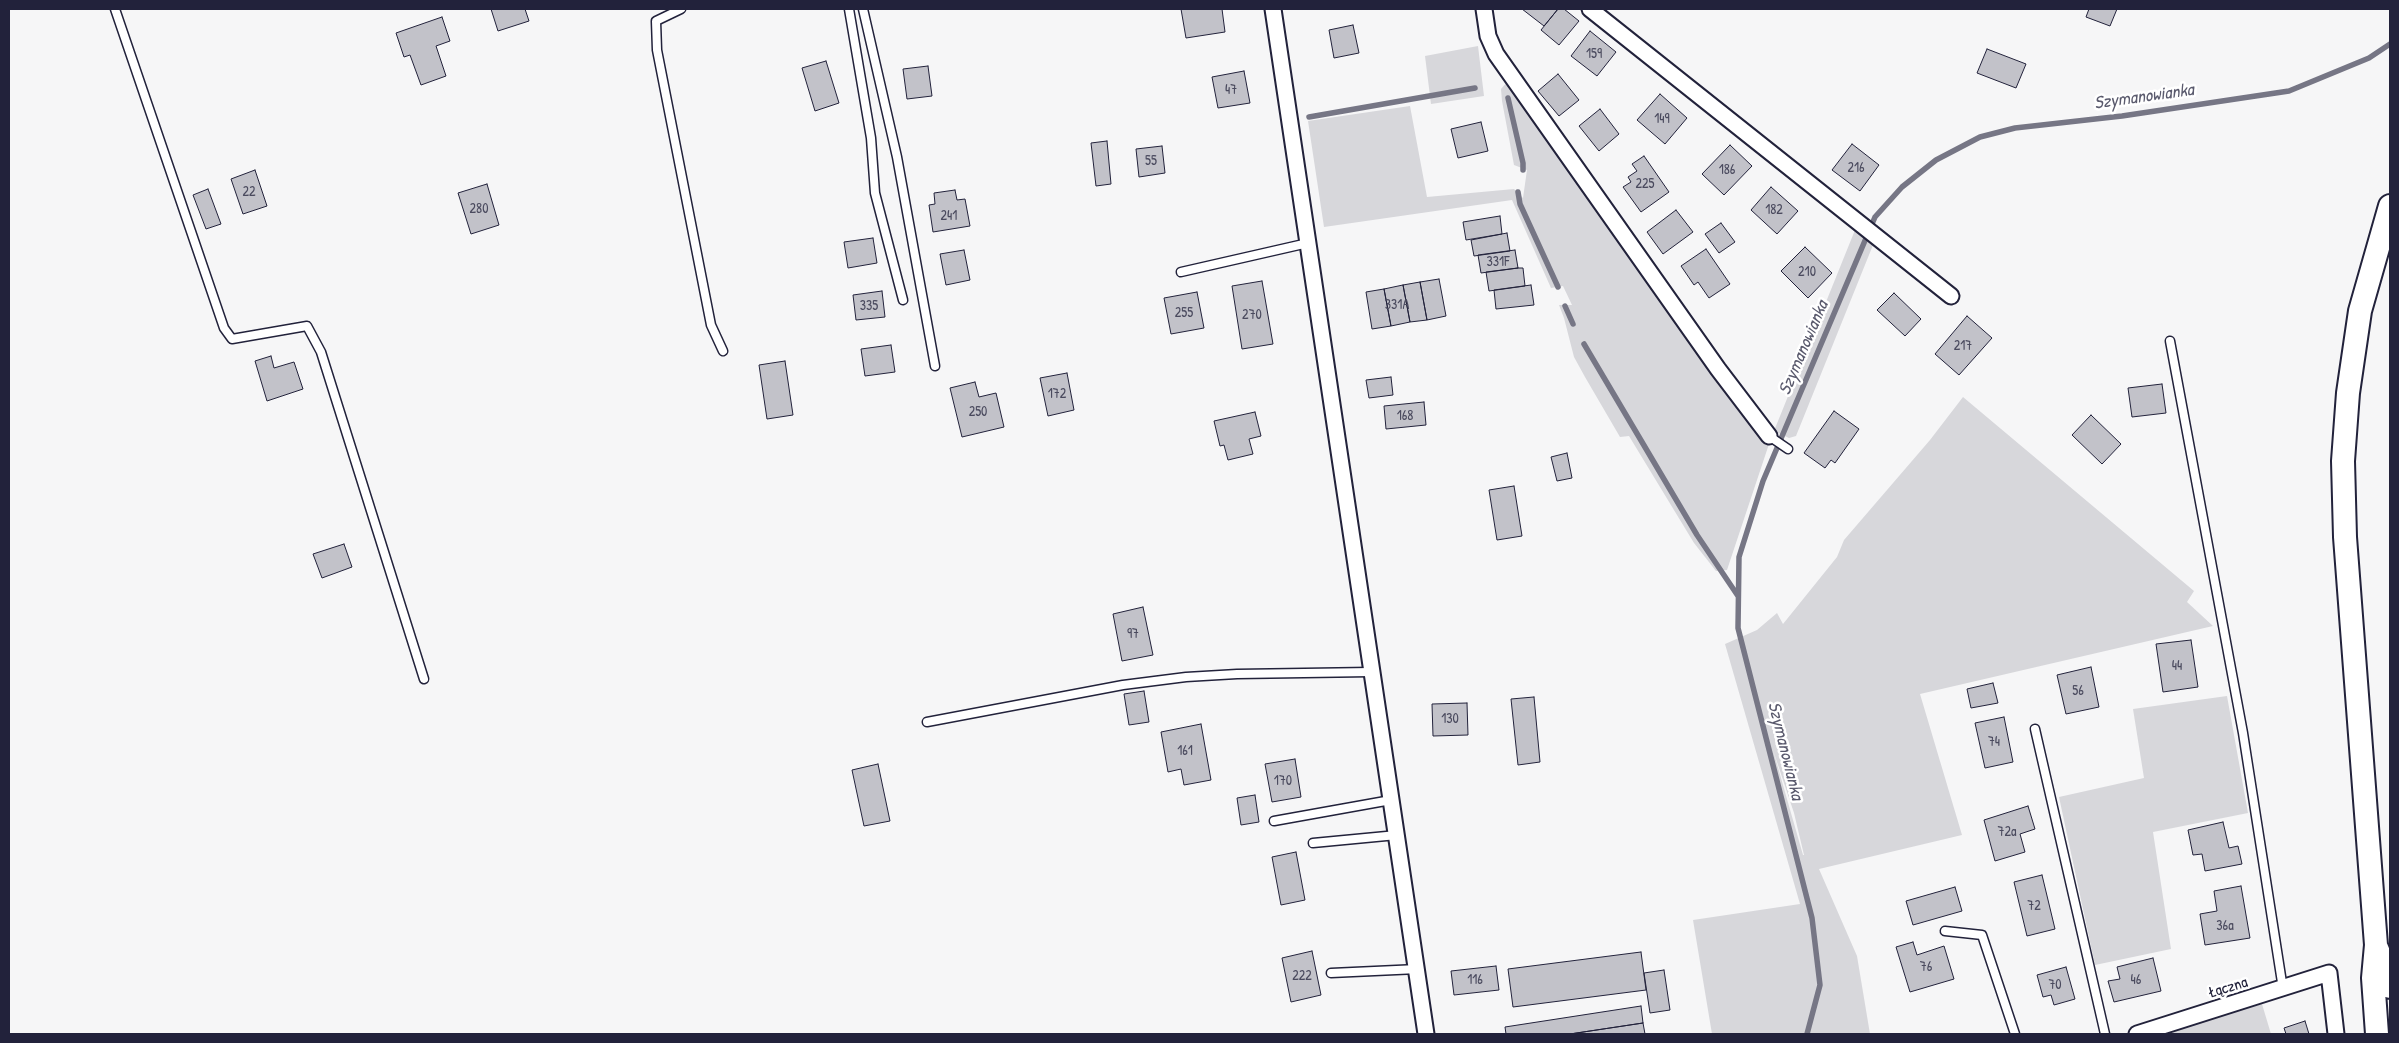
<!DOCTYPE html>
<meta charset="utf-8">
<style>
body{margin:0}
#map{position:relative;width:2399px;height:1043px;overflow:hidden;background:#f6f6f7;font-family:"Patrick Hand",sans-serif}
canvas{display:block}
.frame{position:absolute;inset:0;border:10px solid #22223b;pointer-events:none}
</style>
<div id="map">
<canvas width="2399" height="1043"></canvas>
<div class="frame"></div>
</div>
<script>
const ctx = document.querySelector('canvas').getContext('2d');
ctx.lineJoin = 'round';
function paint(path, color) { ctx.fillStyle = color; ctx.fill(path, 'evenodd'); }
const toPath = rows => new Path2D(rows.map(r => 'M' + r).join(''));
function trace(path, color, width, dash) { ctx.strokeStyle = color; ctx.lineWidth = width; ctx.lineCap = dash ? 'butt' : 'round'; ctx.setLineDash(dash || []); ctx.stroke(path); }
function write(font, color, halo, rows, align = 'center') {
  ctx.font = font + ' "Patrick Hand",sans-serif'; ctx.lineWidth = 5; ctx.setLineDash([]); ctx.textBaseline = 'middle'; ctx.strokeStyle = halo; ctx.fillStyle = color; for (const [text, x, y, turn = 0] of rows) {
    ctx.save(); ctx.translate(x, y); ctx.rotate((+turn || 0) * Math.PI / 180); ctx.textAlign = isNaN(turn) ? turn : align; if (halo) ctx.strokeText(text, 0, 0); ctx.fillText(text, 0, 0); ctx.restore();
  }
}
paint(toPath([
 [1478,46,1484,96,1431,104,1425,56],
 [1508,81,1746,420,1769,444,1727,570,1716,571,1694,543,1629,436,1620,437,1585,377,1574,357,1564,318,1559,305,1572,305,1563,286,1551,288,1512,200,1324,227,1308,121,1410,106,1427,197,1514,189,1523,198,1527,170,1514,165,1502,101,1501,89],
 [1855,230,1873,245,1796,436,1789,438,1774,431],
 [1963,397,2194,591,2187,602,2213,626,1920,694,1962,835,1819,869,1857,956,1870,1034,1712,1034,1693,920,1800,904,1725,644,1757,630,1777,613,1783,624,1837,557,1844,540,1930,440],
 [1773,750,1794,813,1804,855,1803,855],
 [2227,696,2248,813,2153,832,2171,949,2095,965,2059,797,2144,778,2133,709],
 [2262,1004,2271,1034,2158,1034]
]), '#d7d7db');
trace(toPath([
 [1508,98,1523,163,1523,170],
 [1309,117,1475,88],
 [1518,192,1520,204,1558,287],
 [1565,306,1573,324],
 [1584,344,1697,535,1738,596],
 [1807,1034,1820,985,1812,918,1738,628,1739,557,1763,481,1875,217,1902,187,1936,160,1980,137,2015,128,2122,116,2289,91,2369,58,2390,44]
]), '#767685', 5.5);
const building = toPath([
 [491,9,525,9,529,21,498,31,491,9],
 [1181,9,1222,9,1225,32,1186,38,1181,9],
 [1522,9,1558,9,1544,26,1522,9],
 [1558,9,1564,9,1579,21,1559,45,1541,30,1558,9],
 [2089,9,2117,9,2110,26,2086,17,2089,9],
 [442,17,450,41,436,46,446,76,421,85,410,55,404,57,396,33,442,17],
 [1353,25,1359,53,1334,58,1329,30,1353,25],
 [1590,31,1616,52,1597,76,1571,56,1590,31],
 [1987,49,2026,64,2016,88,1977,73,1987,49],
 [826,61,839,103,815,111,802,68,826,61],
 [928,66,932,96,907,99,903,69,928,66],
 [1244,71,1250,103,1218,108,1212,77,1244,71],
 [1558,74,1579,100,1559,116,1538,91,1558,74],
 [1660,94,1687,118,1665,144,1637,120,1660,94],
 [1600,109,1619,134,1599,151,1579,126,1600,109],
 [1481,122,1488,151,1458,158,1451,129,1481,122],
 [1107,141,1111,184,1096,186,1091,143,1107,141],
 [1852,144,1879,165,1860,191,1832,170,1852,144],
 [1730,145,1752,166,1724,195,1702,174,1730,145],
 [1162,146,1165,173,1139,177,1136,149,1162,146],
 [1644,156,1669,192,1641,212,1623,187,1631,182,1628,177,1637,171,1632,164,1644,156],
 [255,170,267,206,243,214,231,179,255,170],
 [487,184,499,225,471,234,458,193,487,184],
 [1771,187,1798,211,1777,234,1751,210,1771,187],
 [208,189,221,224,206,229,193,195,208,189],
 [955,190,957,200,965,199,970,226,933,232,929,205,935,204,934,193,955,190],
 [1676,210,1693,232,1663,254,1647,232,1676,210],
 [1500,216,1502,234,1466,240,1463,222,1500,216],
 [1721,223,1735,242,1719,253,1705,234,1721,223],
 [1507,233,1510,251,1474,256,1471,240,1507,233],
 [873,238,877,263,848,268,844,242,873,238],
 [1805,247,1832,273,1808,298,1781,271,1805,247],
 [1706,249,1730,284,1709,298,1698,282,1694,285,1681,266,1706,249],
 [964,250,970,280,946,285,940,254,964,250],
 [1515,250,1518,268,1481,273,1478,255,1515,250],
 [1518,268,1523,268,1525,286,1489,291,1486,272,1518,268],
 [1439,279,1446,316,1427,320,1420,282,1439,279],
 [1262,281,1273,344,1242,349,1232,286,1262,281],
 [1420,282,1427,320,1410,322,1403,285,1420,282],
 [1403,285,1410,322,1391,326,1384,289,1403,285],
 [1531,285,1534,305,1496,309,1494,290,1531,285],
 [1384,289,1391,326,1372,329,1366,292,1384,289],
 [882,291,885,317,856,320,853,295,882,291],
 [1197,292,1204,328,1171,334,1164,298,1197,292],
 [1894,293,1921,319,1905,336,1877,310,1894,293],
 [1967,316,1992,338,1959,375,1935,354,1967,316],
 [891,345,895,372,865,376,861,349,891,345],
 [271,356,274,368,294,362,303,389,267,401,255,361,271,356],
 [785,361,793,415,767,419,759,365,785,361],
 [1067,373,1074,410,1048,416,1040,378,1067,373],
 [1391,377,1393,395,1369,398,1366,380,1391,377],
 [975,382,979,397,996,393,1004,427,962,437,950,388,975,382],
 [2162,384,2166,413,2132,417,2128,388,2162,384],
 [1424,402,1426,425,1386,429,1384,406,1424,402],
 [1834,411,1859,429,1835,463,1831,460,1825,468,1804,453,1834,411],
 [1255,412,1261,436,1249,439,1253,454,1228,460,1224,445,1220,446,1214,421,1255,412],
 [2091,415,2121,444,2102,464,2072,435,2091,415],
 [1567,453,1572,478,1557,481,1551,457,1567,453],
 [1514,486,1522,536,1497,540,1489,490,1514,486],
 [344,544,352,567,322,578,313,554,344,544],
 [1143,607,1153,655,1122,661,1113,614,1143,607],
 [2191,640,2198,687,2163,692,2156,644,2191,640],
 [2091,667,2099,707,2066,714,2057,675,2091,667],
 [1993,683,1998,703,1971,708,1967,689,1993,683],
 [1144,691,1149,722,1129,725,1124,694,1144,691],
 [1534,697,1540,762,1518,765,1511,699,1534,697],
 [1467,703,1468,735,1433,736,1432,704,1467,703],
 [2004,717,2013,762,1985,768,1975,723,2004,717],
 [1201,724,1211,780,1184,785,1181,769,1168,772,1161,732,1201,724],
 [1295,759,1301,797,1272,802,1265,764,1295,759],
 [878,764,890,821,864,826,852,770,878,764],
 [1255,795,1259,822,1241,825,1237,798,1255,795],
 [2028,806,2035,829,2020,834,2025,852,1995,861,1984,820,2028,806],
 [2223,822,2229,848,2238,846,2242,864,2205,871,2202,854,2193,855,2188,830,2223,822],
 [1296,852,1305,900,1281,905,1272,857,1296,852],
 [2042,875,2055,929,2027,936,2014,882,2042,875],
 [2241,886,2250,938,2205,945,2200,914,2217,911,2214,891,2241,886],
 [1955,887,1962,911,1913,925,1906,901,1955,887],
 [1913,942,1917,955,1944,946,1954,979,1910,992,1896,947,1913,942],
 [1312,951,1321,995,1291,1002,1282,958,1312,951],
 [1641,952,1646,990,1513,1007,1508,969,1641,952],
 [2153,958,2161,991,2114,1002,2108,981,2120,979,2117,967,2153,958],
 [1496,966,1499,990,1454,995,1451,971,1496,966],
 [2066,967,2075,999,2054,1005,2051,995,2043,997,2037,975,2066,967],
 [1664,970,1670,1010,1650,1013,1644,973,1664,970],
 [1641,1006,1643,1023,1570,1034,1506,1034,1505,1027,1641,1006],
 [2305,1021,2309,1034,2286,1034,2284,1028,2305,1021],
 [1643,1023,1645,1034,1570,1034,1643,1023]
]);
paint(building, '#c2c2c9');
trace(building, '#22223b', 1);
const lane = toPath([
 [115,9,224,328,232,339,307,326,321,352,424,679],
 [681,9,656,21,657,50,711,325,723,351],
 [849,9,871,138,875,193,903,300],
 [863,9,897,157,935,366],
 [1181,272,1308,243],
 [2170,341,2243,733,2283,989],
 [1769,436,1788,449],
 [927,722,1123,685,1186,677,1237,674,1371,672],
 [2035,729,2105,1034],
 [1274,821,1391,800],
 [1313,843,1397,835],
 [1945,931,1982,935,2015,1034],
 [1331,973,1418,969]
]);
const street = toPath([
 [1273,9,1426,1034],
 [1484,9,1488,36,1496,54,1718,369,1769,436],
 [1590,9,1951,296],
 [2137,1034,2329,973,2336,1034]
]);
const primary = toPath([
 [2377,948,2389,977,2390,987],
 [2377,1034,2373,978,2376,945,2345,537,2343,461,2348,393,2360,311,2390,206]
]);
trace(lane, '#22223b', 11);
trace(street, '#22223b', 19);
trace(primary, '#22223b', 26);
trace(lane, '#fff', 8);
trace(street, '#fff', 15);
trace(primary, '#fff', 22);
write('14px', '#4a4a5e', null, [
 ["159",1594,54],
 ["47",1231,90],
 ["149",1662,119],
 ["55",1151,161],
 ["216",1856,168],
 ["186",1727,170],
 ["225",1645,184],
 ["22",249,192],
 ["280",479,209],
 ["182",1774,210],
 ["241",949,216],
 ["331F",1498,262],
 ["210",1807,272],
 ["331A",1397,305],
 ["335",869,306],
 ["255",1184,313],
 ["270",1252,315],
 ["217",1963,346],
 ["172",1057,394],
 ["250",978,412],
 ["168",1405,416],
 ["97",1133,634],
 ["44",2177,666],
 ["56",2078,691],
 ["130",1450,719],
 ["74",1994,742],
 ["161",1185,751],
 ["170",1283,781],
 ["72a",2007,832],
 ["72",2034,906],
 ["36a",2225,926],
 ["76",1926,967],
 ["222",1302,976],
 ["116",1475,980],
 ["46",2136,980],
 ["70",2055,985]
]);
write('16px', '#22223b', '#fff', [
 ["Łączna",2228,988,-17]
]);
write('italic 18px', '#5a5a6d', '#fff', [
 ["Szymanowianka",2144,97,-8],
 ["Szymanowianka",1804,348,-67],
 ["Szymanowianka",1785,751,76]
]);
</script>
